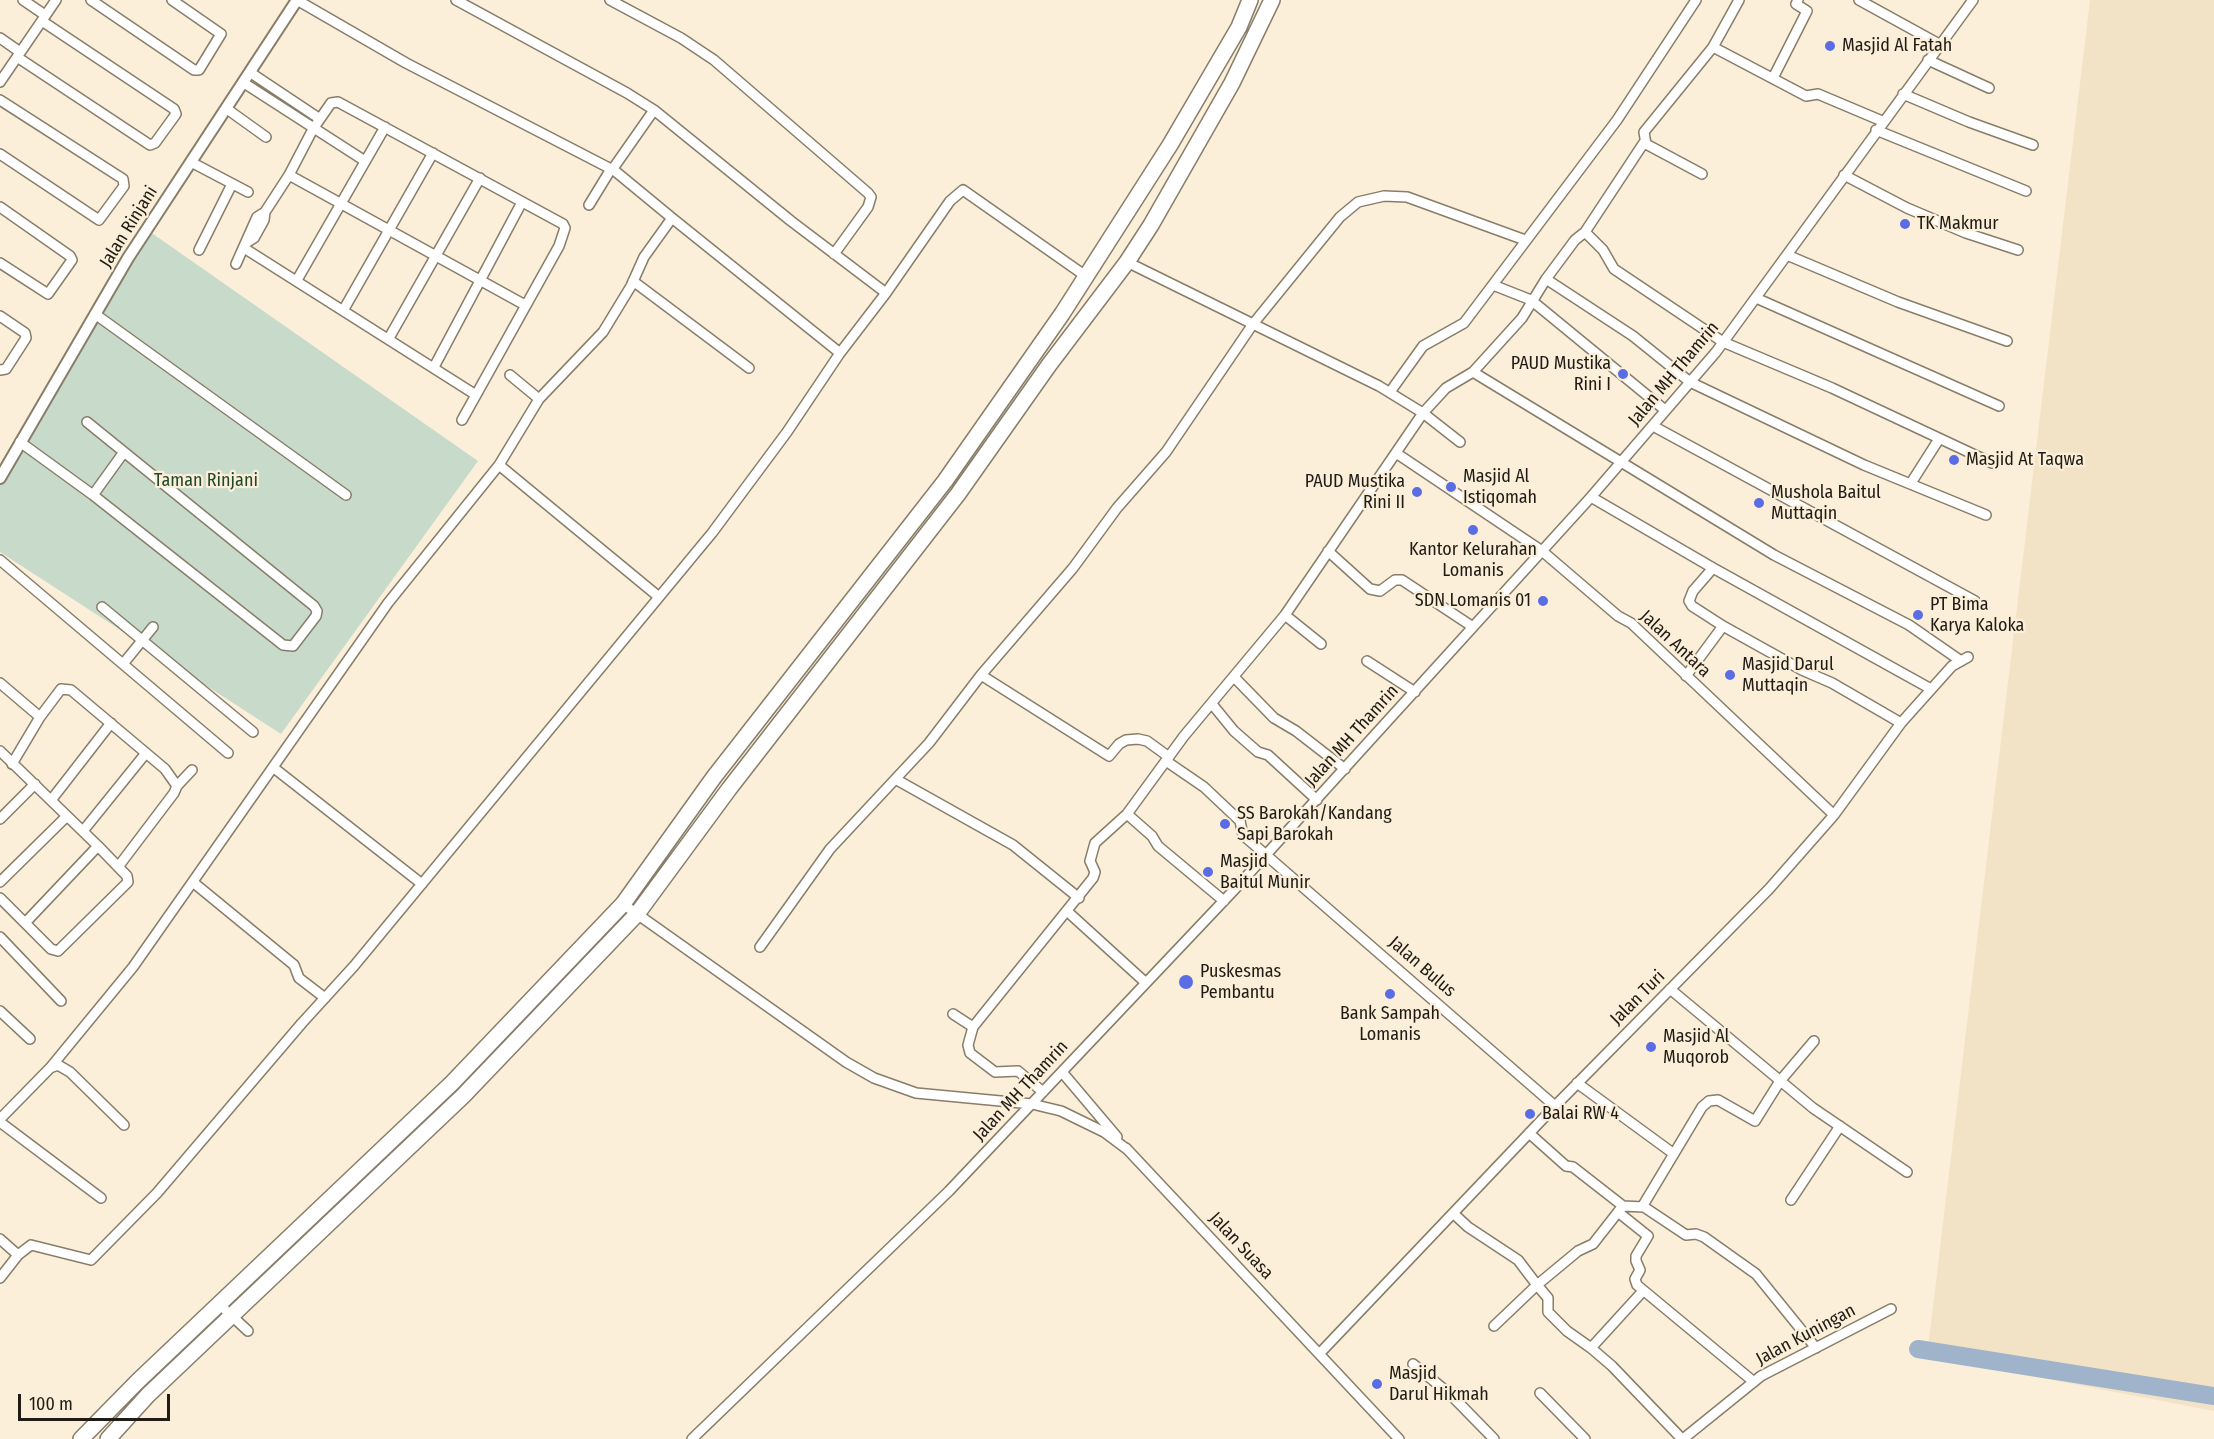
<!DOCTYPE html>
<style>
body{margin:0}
#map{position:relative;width:2214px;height:1439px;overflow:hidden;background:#fbefd9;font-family:"Fira Sans Condensed",sans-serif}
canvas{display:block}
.scale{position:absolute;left:18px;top:1394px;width:152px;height:27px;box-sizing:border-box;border:3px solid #201b14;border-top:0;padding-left:8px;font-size:18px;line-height:21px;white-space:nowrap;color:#201b14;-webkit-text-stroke:4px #fbefd9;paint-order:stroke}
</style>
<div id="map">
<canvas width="2214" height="1439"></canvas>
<div class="scale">100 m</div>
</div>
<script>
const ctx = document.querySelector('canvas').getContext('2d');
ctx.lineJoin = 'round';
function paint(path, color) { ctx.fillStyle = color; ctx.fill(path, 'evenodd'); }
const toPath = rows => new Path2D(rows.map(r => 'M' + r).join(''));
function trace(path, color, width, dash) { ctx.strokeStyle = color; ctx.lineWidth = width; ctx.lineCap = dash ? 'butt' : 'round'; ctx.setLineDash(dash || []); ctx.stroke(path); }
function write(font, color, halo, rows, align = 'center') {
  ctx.font = font + ' "Fira Sans Condensed",sans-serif'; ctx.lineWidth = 4.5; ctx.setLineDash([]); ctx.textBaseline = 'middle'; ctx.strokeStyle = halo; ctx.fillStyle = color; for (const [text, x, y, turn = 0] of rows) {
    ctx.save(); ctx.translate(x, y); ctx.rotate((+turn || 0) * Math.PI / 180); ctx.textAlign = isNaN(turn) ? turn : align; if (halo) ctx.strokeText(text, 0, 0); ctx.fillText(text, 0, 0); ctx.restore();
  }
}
paint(toPath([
 [2090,0,2214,0,2214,1411,1927,1356]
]), '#f3e3c6');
paint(toPath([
 [146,229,478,461,281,734,0,552,0,481]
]), '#c8dbcb');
trace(toPath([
 [1918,1349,2214,1396]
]), '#9fb3cb', 18);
const minor = toPath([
 [23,0,45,15],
 [91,0,194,70,199,70,221,34,172,0],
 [297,0,406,63,615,171,672,218],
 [456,0,627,93,654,110,791,221,886,293],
 [610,0,681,38,714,60,868,193,871,197,868,207,834,254],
 [1859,0,1939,44],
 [0,38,20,52],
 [1713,47,1806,96,1818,94,1882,121],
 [17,57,150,145,155,143,176,114,174,109,42,21],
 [1928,60,1989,88],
 [251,73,320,119],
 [1773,78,1807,11,1796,4,1798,0],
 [0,82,56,0],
 [244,83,365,161],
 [1903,94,1969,122,2033,145],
 [0,100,123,179,124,186,99,220,0,154],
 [227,109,266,137],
 [1876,130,2026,191],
 [191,162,248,192],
 [612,170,654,110],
 [1702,174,1646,144,1644,132,1713,47,1739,0],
 [289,175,525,305],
 [1844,175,1907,208,1966,233,2018,250],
 [589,205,611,169],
 [0,207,70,256,72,260,48,294,0,263],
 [1585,232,1603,250,1614,269,1723,342,1832,388,1992,463],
 [244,248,476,395,559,246,565,228,563,224,338,102,331,103,313,129,289,175,265,212,264,220,254,238,246,243],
 [199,250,232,184],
 [1787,255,1898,302,2007,341],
 [1127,262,1379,386,1423,413,1460,442],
 [236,264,257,217,265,212],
 [1546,279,1633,336,1690,382,1864,465,1986,515],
 [297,280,385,127],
 [633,281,749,368],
 [1493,285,1531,300,1665,410],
 [1756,298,1999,406],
 [344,309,433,153],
 [95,314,346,495],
 [0,316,25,333,26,338,6,369,0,370],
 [389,338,480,178],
 [434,367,522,202],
 [1473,372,1774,555,1909,625,1961,661],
 [510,375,539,399],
 [1390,392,1423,346,1464,323,1617,120,1696,0],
 [462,420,476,395],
 [1653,426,1975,601],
 [20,442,93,495,283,645,293,646,316,616,317,611,314,606,87,422],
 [1396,453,1542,551,1618,616,1631,623,1834,815],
 [499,465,659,597],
 [1911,483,1939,439],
 [93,495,124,452],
 [1591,497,1713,568,1931,689],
 [1328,551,1370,589,1380,591,1395,580,1402,580,1473,627],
 [0,560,228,753],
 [1713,568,1693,591,1689,601,1692,606,1723,626],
 [102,607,253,732],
 [1285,615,1321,644],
 [1367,661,1415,692],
 [123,664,153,627],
 [981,675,1109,756,1119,744,1126,740,1138,739,1147,741,1169,757],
 [1686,676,1723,626,1802,670,1832,683,1901,723],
 [1235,678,1274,718,1296,731,1345,769],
 [0,683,40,717,61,689,71,690,165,769,177,786,174,793,118,867],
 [1212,704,1234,731,1258,752,1268,755,1317,800],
 [0,751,98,846,127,876,128,882,58,951,51,949,0,898],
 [1166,761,1204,787,1240,821,1243,835,1555,1106],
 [12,764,40,717],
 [274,768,422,884],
 [897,780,1013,845,1079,898],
 [177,786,192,770],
 [52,799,111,723],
 [1127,814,1184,736,1285,615,1423,413,1446,388,1473,372,1522,318,1546,279,1575,240,1585,232,1645,141],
 [0,819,35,784],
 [83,831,146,753],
 [0,882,67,816],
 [194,883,294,965,299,978,325,998],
 [623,904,846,1062,874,1078,916,1093,1032,1104,1061,1111,1104,1132,1128,1150],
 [1068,912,1146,983],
 [25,923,98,846],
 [0,937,61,1001],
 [760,947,830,849,929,743,981,675,1073,568,1117,508,1166,452,1253,324,1340,217,1358,202,1384,196,1407,197,1525,240],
 [1670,989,1813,1108,1907,1172],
 [0,1011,30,1039],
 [953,1014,973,1027],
 [50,1068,58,1065,70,1072,124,1125],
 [1062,1072,1117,1137],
 [1577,1083,1674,1154],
 [1043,1092,1018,1071,995,1072,970,1053,968,1045,973,1027,1093,878,1095,872,1090,861,1095,843,1127,814,1152,836,1158,846,1224,901],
 [0,1119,50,1068,133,967,388,603,499,465,539,399,603,332,631,286,644,257,672,218,840,353],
 [0,1122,101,1198],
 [1529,1133,1566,1166,1573,1167,1623,1206,1644,1207,1686,1235,1696,1234,1704,1237,1756,1274,1816,1348],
 [1126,1148,1399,1439],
 [1791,1200,1840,1126],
 [1623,1206,1618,1212,1648,1236,1636,1256,1636,1261,1640,1270,1635,1279,1637,1285,1754,1382],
 [1642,1207,1702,1107,1709,1101,1718,1100,1755,1121,1780,1081,1814,1041],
 [1454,1214,1468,1227,1518,1260,1537,1285,1578,1251,1593,1244,1618,1212],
 [0,1239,18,1255],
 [0,1278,18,1255,31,1245,91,1260,157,1193,302,1023,354,966,712,533,787,432,840,353,886,293,950,201,963,190,1087,277],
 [1643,1291,1591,1348,1612,1366,1682,1439],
 [219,1304,248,1331],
 [1494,1326,1537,1285,1548,1298,1548,1312,1567,1331,1591,1348],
 [1320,1353,1555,1106,1769,889,1834,815,1901,723,1952,666,1968,657],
 [1413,1364,1451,1395,1494,1439],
 [1540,1393,1585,1439],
 [692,1439,949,1191,1234,890,1591,497,1716,352,1973,0],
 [1683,1439,1761,1376,1891,1309]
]);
const tertiary = toPath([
 [0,478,128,258,297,0]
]);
const trunk = toPath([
 [81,1439,138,1381,452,1083,623,904,714,777,945,481,1062,314,1170,145,1239,27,1250,0],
 [108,1439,148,1395,463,1096,637,914,729,789,958,494,1049,365,1127,262,1151,225,1232,83,1272,0]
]);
trace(minor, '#887d69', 12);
trace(tertiary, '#887d69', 14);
trace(trunk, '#887d69', 18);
trace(minor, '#fff', 9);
trace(tertiary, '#fff', 10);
trace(trunk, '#fff', 15);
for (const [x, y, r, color] of [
 [1830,46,6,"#5a6de4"],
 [1905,224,6,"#5a6de4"],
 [1623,374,6,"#5a6de4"],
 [1954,460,6,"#5a6de4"],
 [1451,487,6,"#5a6de4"],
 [1417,492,6,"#5a6de4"],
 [1759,503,6,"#5a6de4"],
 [1473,530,6,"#5a6de4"],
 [1543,601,6,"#5a6de4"],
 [1918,615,6,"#5a6de4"],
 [1730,675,6,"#5a6de4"],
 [1225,824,6,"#5a6de4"],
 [1208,872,6,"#5a6de4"],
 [1186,982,8,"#5a6de4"],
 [1390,994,6,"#5a6de4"],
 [1651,1047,6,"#5a6de4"],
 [1530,1114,6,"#5a6de4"],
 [1377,1384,6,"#5a6de4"]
]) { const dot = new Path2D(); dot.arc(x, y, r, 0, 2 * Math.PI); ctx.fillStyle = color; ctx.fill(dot); trace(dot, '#fbefd9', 2); }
write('18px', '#201b14', '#fbefd9', [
 ["Masjid Al Fatah",1842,46],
 ["TK Makmur",1917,224],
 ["PAUD Mustika",1611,364,"right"],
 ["Rini I",1611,385,"right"],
 ["Masjid At Taqwa",1966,460],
 ["Masjid Al",1463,477],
 ["Istiqomah",1463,498],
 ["PAUD Mustika",1405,482,"right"],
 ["Rini II",1405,503,"right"],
 ["Mushola Baitul",1771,493],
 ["Muttaqin",1771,514],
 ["Kantor Kelurahan",1473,550,"center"],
 ["Lomanis",1473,571,"center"],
 ["SDN Lomanis 01",1531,601,"right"],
 ["PT Bima",1930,605],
 ["Karya Kaloka",1930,626],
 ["Masjid Darul",1742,665],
 ["Muttaqin",1742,686],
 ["SS Barokah/Kandang",1237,814],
 ["Sapi Barokah",1237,835],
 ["Masjid",1220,862],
 ["Baitul Munir",1220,883],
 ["Puskesmas",1200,972],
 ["Pembantu",1200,993],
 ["Bank Sampah",1390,1014,"center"],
 ["Lomanis",1390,1035,"center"],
 ["Masjid Al",1663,1037],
 ["Muqorob",1663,1058],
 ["Balai RW 4",1542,1114],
 ["Masjid",1389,1374],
 ["Darul Hikmah",1389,1395]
], 'left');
write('18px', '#201b14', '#fbefd9', [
 ["Jalan Rinjani",129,227,-58],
 ["Jalan MH Thamrin",1674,374,-50],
 ["Jalan Antara",1675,644,43],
 ["Jalan MH Thamrin",1352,736,-48],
 ["Jalan Bulus",1422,967,41],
 ["Jalan Turi",1638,998,-45],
 ["Jalan MH Thamrin",1021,1091,-47],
 ["Jalan Suasa",1241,1246,47],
 ["Jalan Kuningan",1806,1335,-28]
]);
write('18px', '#20492a', '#fbefd9', [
 ["Taman Rinjani",206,481]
]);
</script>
